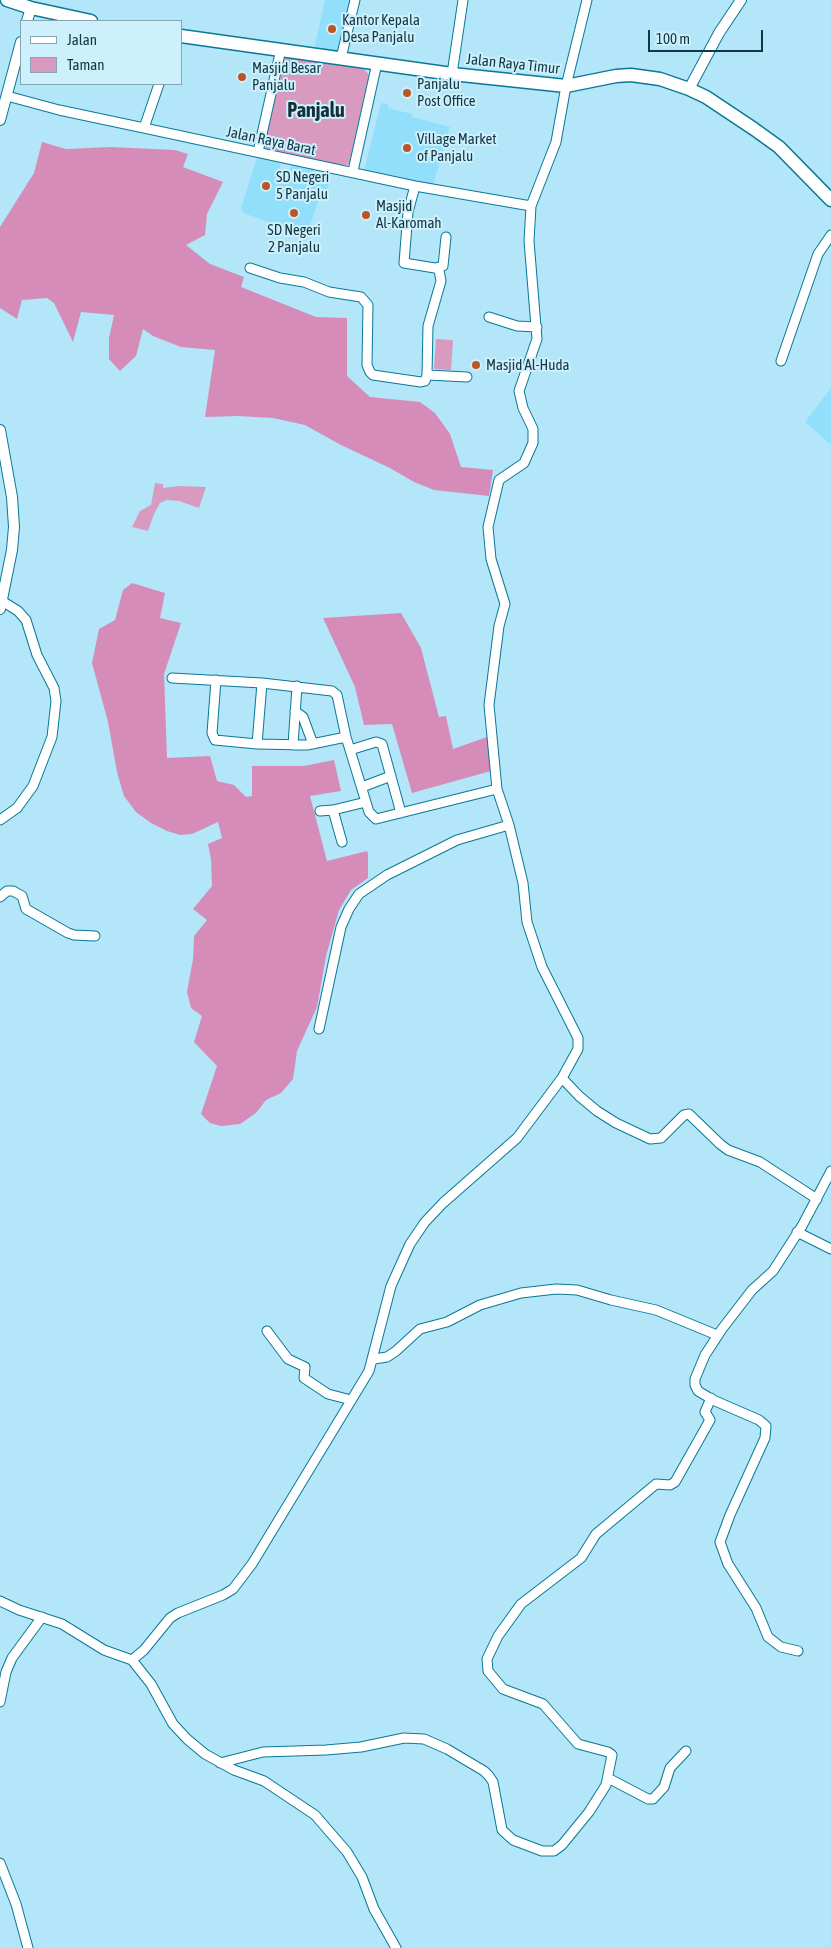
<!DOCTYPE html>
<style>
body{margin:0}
#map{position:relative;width:831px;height:1948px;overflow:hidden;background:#b3e6f8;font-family:"Asap Condensed",sans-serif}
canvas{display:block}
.legend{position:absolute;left:20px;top:20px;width:162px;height:65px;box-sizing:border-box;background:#cef0fc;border:1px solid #82a6b2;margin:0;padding:6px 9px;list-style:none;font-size:15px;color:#113844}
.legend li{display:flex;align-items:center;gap:10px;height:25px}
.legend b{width:25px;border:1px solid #82a6b2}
.scale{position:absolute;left:648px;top:30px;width:115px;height:22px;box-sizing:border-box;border:2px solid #113844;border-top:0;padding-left:6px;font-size:15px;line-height:18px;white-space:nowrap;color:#113844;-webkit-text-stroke:4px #cef0fc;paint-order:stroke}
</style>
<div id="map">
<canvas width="831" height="1948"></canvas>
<ul class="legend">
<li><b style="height:6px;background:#fff"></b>Jalan</li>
<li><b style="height:14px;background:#d89bbf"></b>Taman</li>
</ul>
<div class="scale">100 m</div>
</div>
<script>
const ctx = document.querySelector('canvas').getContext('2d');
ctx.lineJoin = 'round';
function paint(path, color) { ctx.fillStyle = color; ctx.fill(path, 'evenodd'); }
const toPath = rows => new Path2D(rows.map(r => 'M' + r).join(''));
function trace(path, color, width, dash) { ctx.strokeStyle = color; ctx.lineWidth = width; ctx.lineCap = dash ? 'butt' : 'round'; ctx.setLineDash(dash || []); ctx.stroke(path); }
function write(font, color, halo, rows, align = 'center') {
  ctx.font = font + ' "Asap Condensed",sans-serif'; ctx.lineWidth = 4; ctx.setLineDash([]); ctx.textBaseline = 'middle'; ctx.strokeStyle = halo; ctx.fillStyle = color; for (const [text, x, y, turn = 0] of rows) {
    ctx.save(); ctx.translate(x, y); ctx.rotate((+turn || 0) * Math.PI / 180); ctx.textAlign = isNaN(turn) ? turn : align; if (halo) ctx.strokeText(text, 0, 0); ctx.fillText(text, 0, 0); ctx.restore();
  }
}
paint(toPath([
 [325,0,351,0,340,54,314,49],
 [381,103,388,104,388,108,412,114,412,117,450,127,433,185,364,171],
 [258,155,281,160,279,174,289,176,291,163,313,168,312,177,329,180,327,190,322,189,307,235,243,213,241,208],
 [831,388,831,445,805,422]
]), '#91dffa');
paint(toPath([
 [285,56,363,68,369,75,349,164,343,166,264,148],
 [436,339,453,340,451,370,434,369],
 [155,483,163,484,163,488,179,486,206,487,199,508,179,501,167,500,160,503,154,514,148,531,132,527,140,511,151,505]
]), '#d89bbf');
paint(toPath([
 [42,142,66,149,111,147,175,150,188,154,183,167,223,182,207,214,205,235,186,245,210,264,244,277,241,287,316,317,347,318,347,376,370,397,420,402,435,413,450,434,461,467,493,470,489,496,434,490,414,482,390,468,341,445,305,425,273,418,238,416,205,417,215,350,181,347,153,336,143,329,136,356,120,371,109,359,109,338,114,315,81,312,73,342,54,303,47,298,22,300,17,319,0,308,0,227,34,173],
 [132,583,165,593,160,618,181,623,164,674,167,758,210,756,217,781,234,785,246,797,252,796,252,766,304,766,334,760,341,791,310,796,327,861,367,851,368,854,368,878,351,890,339,910,326,956,317,1007,297,1051,293,1079,281,1093,266,1100,256,1113,240,1124,221,1126,210,1123,201,1114,217,1066,194,1042,202,1016,191,1008,187,992,193,959,194,936,207,920,193,909,212,886,211,859,208,844,222,838,218,822,192,834,180,835,167,831,151,823,136,812,124,796,117,772,108,722,92,663,99,629,115,620,123,590],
 [401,613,421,648,439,717,446,716,453,749,487,737,491,771,412,793,392,724,364,725,355,687,323,618]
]), '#d58cb9');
const minor = toPath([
 [341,58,355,0],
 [452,74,463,0],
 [7,96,59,110,144,128,415,186,531,206],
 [144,128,159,84],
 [258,152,281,49],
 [353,171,377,63],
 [415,186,408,212,404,263,435,268,443,266,446,237],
 [250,268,280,278,304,282,329,292,361,297,368,305,367,365,370,372,373,375,421,382,425,381,427,375],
 [435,268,439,270,441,281,428,326,427,375,467,377],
 [489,317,517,326,537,327],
 [781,361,818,254,831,235],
 [172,678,262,683,332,691,337,695,346,737,369,812,376,819,497,789],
 [216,680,212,733,215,740,257,744,307,745,346,737],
 [295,711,303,717,313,744],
 [257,744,262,683],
 [293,745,297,686],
 [350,750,376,742,382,744,401,813],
 [362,787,391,776],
 [333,810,342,842],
 [320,811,333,810,366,802],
 [0,820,17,808,33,786,52,737,56,701,54,688,37,655,26,620,18,611,2,601],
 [0,897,7,891,13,891,22,896,26,909,68,933,74,935,95,936],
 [319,1029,341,927,349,909,359,894,387,875,457,840,509,825],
 [562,1078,579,1096,597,1111,616,1123,650,1139,661,1138,684,1115,689,1114,720,1144,728,1150,760,1162,817,1199],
 [797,1232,831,1249],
 [267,1331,288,1359,305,1367,304,1378,328,1394,351,1400],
 [374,1359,387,1357,396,1351,420,1329,447,1322,480,1305,521,1293,556,1289,577,1290,611,1300,656,1310,717,1335],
 [0,1601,19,1610,62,1624,104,1650,132,1660,144,1650,170,1618,178,1613,223,1595,233,1589,252,1564,369,1371,391,1286,410,1244,425,1222,443,1203,517,1138,562,1078,578,1049,578,1038,542,967,527,922,523,883,509,825,497,789,489,705,499,626,505,604,491,559,488,527,499,480,524,463,533,443,533,429,523,408,519,391,537,339,529,241,531,206,556,142,566,86,587,0],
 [798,1651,781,1647,768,1637,756,1608,728,1564,720,1542,730,1515,765,1438,766,1426,759,1420,713,1400,698,1391,695,1385,695,1379,705,1355,722,1329,752,1290,773,1271,802,1226,831,1171],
 [132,1660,151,1684,173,1724,187,1739,205,1754,234,1770,264,1781,315,1815,347,1852,362,1877,374,1909,396,1948],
 [0,1702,6,1672,12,1658,42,1617],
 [220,1763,263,1752,326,1750,361,1747,404,1738,424,1739,447,1749,484,1771,489,1776,493,1782,502,1830,513,1840,542,1851,554,1851,562,1845,589,1812,606,1785,612,1755,608,1752,578,1744,543,1704,503,1689,488,1671,487,1659,498,1636,521,1604,581,1558,596,1534,656,1484,670,1485,675,1482,710,1420,705,1412,711,1398],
 [608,1778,648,1799,653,1799,664,1787,670,1768,686,1751],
 [0,1863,16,1904,28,1948]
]);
const tertiary = toPath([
 [27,21,31,8],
 [689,89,719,33,741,0],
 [0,120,21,42],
 [0,430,12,497,14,527,12,550,0,609]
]);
const primary = toPath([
 [7,0,31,8,91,21],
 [181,36,452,74,566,86,616,76,631,75,660,79,689,89,706,97,754,129,779,147,831,200]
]);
trace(minor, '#097895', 11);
trace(tertiary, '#097895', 12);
trace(primary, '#097895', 15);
trace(minor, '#fff', 9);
trace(tertiary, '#fff', 10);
trace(primary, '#fff', 12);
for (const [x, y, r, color] of [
 [332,29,5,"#ba5527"],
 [242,77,5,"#ba5527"],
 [407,93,5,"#ba5527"],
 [407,148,5,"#ba5527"],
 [266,186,5,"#ba5527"],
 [294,213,5,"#ba5527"],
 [366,215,5,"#ba5527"],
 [476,365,5,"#ba5527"]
]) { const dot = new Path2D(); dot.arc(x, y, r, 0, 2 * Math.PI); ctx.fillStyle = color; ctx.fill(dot); trace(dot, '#cef0fc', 2); }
write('15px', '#113844', '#cef0fc', [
 ["Kantor Kepala",342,20],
 ["Desa Panjalu",342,37],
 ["Masjid Besar",252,68],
 ["Panjalu",252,85],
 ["Panjalu",417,84],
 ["Post Office",417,101],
 ["Village Market",417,139],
 ["of Panjalu",417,156],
 ["SD Negeri",276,177],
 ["5 Panjalu",276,194],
 ["Masjid",376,206],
 ["Al-Karomah",376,223],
 ["SD Negeri",294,230,"center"],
 ["2 Panjalu",294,247,"center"],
 ["Masjid Al-Huda",486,365]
], 'left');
write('15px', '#113844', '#cef0fc', [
 ["Jalan Raya Timur",513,64,6],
 ["Jalan Raya Barat",271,141,12]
]);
write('bold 20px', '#13303a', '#cef0fc', [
 ["Panjalu",316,111]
]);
</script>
